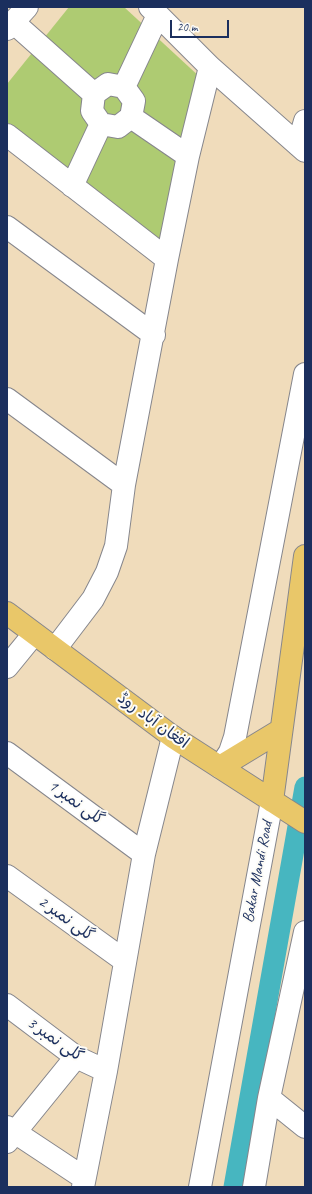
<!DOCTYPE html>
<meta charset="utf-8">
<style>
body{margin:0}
#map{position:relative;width:312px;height:1194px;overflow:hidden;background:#f0dcbb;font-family:Caveat,sans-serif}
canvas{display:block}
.frame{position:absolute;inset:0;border:8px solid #1b2f5e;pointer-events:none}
.scale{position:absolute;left:170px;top:20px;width:59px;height:18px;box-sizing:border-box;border:2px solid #1b2f5e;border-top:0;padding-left:5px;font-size:12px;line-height:14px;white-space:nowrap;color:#1b2f5e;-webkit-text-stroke:3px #fdfcf7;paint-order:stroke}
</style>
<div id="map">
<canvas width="312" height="1194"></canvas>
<div class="frame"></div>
<div class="scale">20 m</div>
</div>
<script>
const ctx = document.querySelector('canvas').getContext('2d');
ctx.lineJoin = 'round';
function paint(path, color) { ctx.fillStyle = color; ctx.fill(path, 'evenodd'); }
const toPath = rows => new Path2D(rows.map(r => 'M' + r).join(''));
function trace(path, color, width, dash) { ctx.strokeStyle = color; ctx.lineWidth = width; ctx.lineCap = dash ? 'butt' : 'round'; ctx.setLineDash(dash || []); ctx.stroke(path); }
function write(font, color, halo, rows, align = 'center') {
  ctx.font = font + ' Caveat,"Playpen Sans Arabic",sans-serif'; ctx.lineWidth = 4; ctx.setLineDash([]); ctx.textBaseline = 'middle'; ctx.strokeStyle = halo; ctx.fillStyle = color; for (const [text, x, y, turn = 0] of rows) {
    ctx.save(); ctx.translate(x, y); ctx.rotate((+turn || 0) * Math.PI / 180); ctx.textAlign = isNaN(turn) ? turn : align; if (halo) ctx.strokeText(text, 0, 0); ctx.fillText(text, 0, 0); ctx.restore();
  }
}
paint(toPath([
 [69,7,124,7,202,79,164,262,7,122,7,84]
]), '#aecb72');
trace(toPath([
 [234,1187,305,787]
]), '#47b6c0', 21);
const minor = toPath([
 [150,7,210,67,305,151],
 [13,22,94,94],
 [7,29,27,7],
 [108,84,124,87,134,101,131,117,118,127,101,124,92,111,94,94,108,84],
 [124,87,158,15],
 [131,117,188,156],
 [7,135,167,259],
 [298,145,305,121],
 [72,186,101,124],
 [7,227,154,335],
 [7,399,124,485],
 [55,649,93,599,107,572,116,546,124,485,167,259,188,156,210,67],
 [7,667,34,634],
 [7,753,144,854],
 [220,767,230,752,235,737,305,374],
 [7,876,125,961],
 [7,1005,76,1057,106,1071],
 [269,1098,305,1127],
 [7,1127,84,1178],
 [7,1142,76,1057],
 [83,1187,106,1071,144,854,173,737],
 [200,1187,272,801],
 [254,1187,269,1098,305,932]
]);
const major = toPath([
 [7,613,173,737,305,822],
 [220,767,281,730],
 [272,801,305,556]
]);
trace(minor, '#86868c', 24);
trace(major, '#86868c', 24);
trace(minor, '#fff', 22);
trace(major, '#e9c769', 22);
write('16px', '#1b2f5e', '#fdfcf7', [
 ["افغان آباد روڈ",153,721,36],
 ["گلی نمبر 1",76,803,36],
 ["Bakar Mandi Road",258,872,-79],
 ["گلی نمبر 2",66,919,36],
 ["گلی نمبر 3",55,1040,35]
]);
</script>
